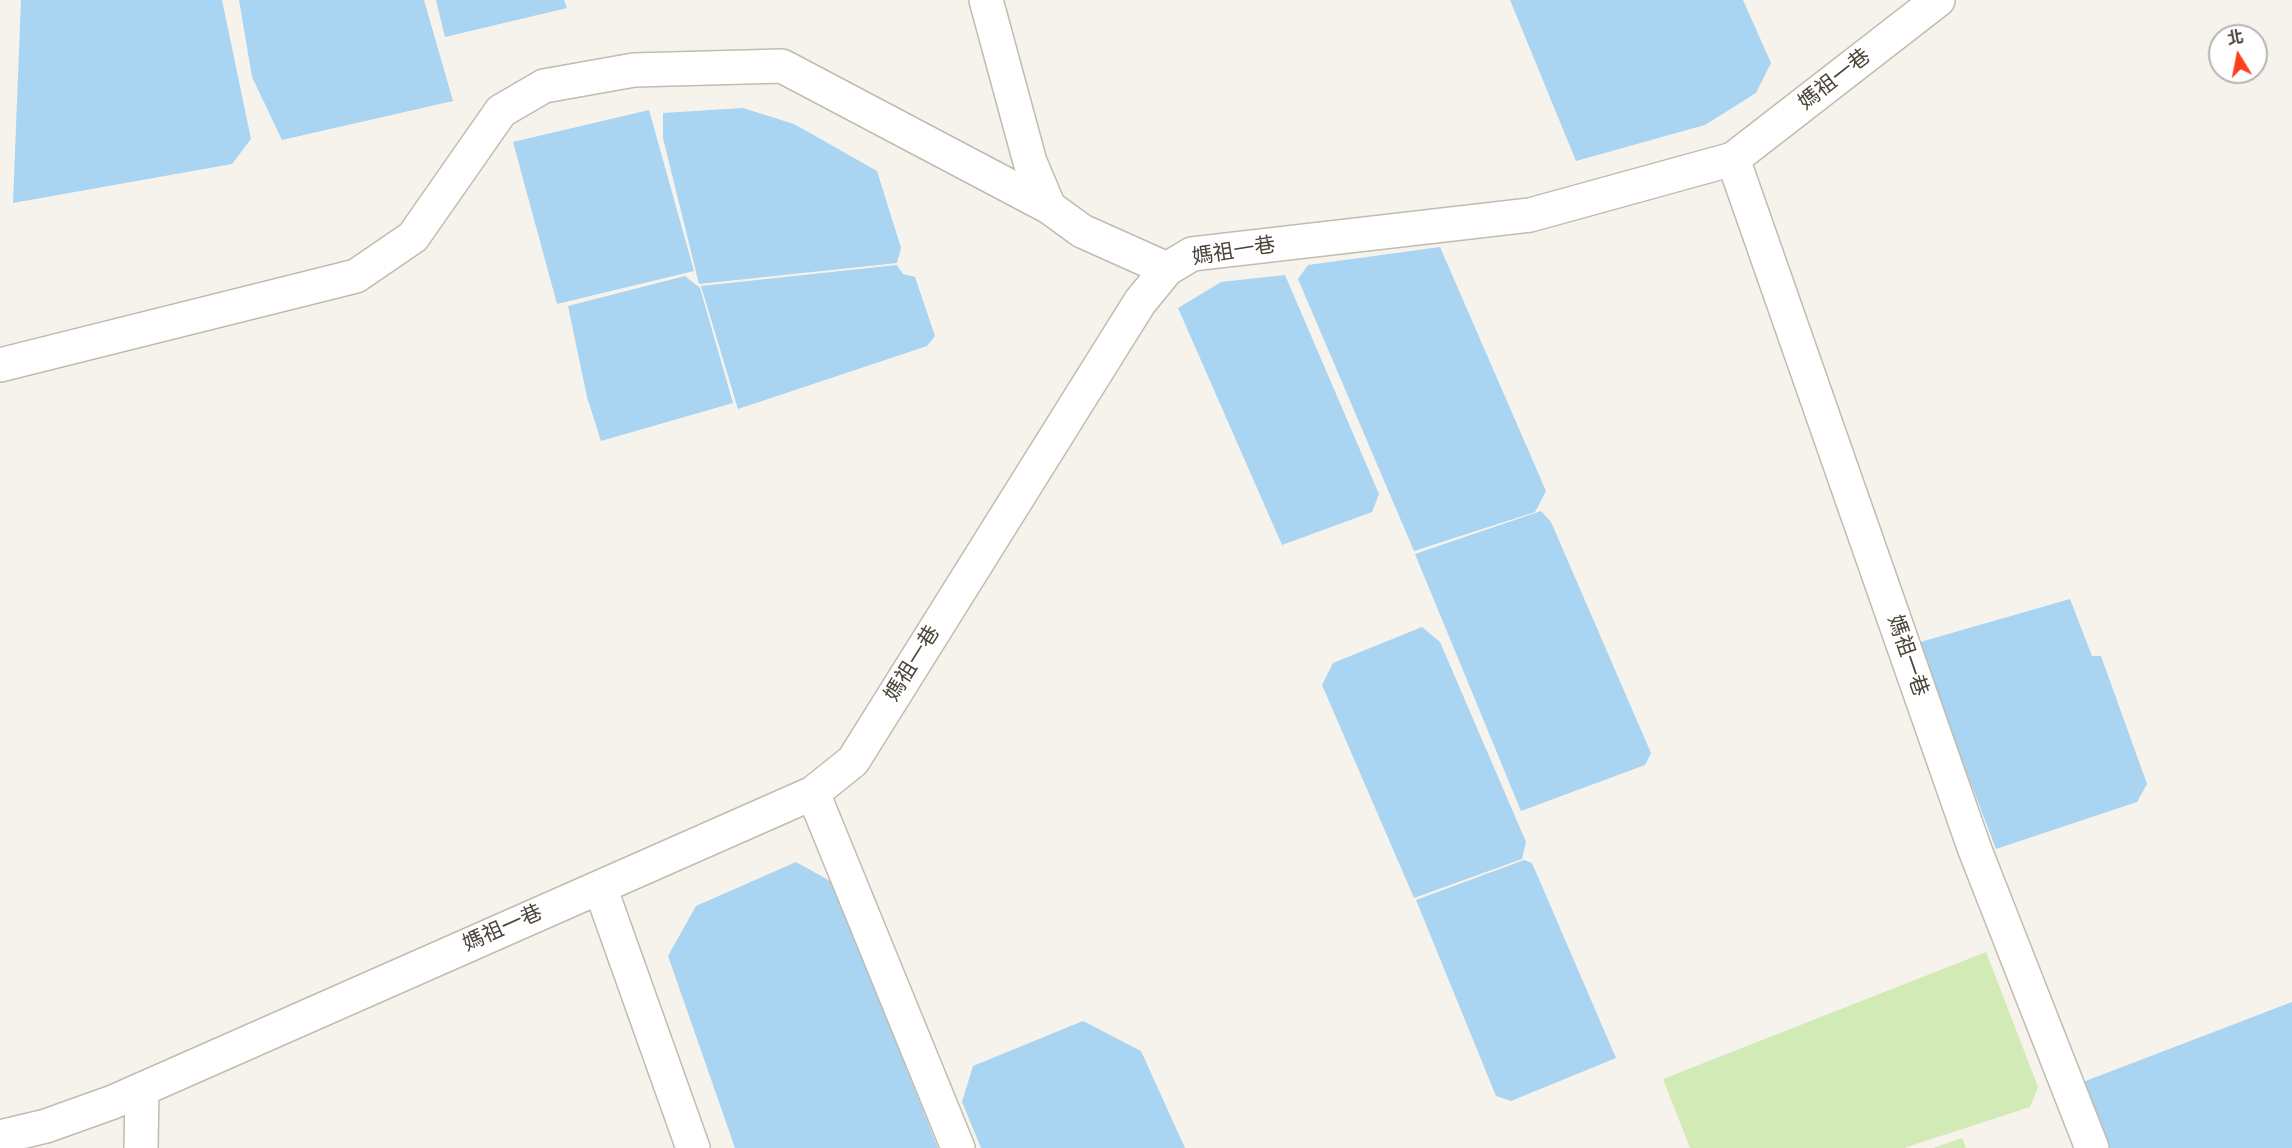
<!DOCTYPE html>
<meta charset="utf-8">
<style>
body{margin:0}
#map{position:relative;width:2292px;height:1148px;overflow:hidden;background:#f6f3ec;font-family:"Varela Round","Noto Sans TC",sans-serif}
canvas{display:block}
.north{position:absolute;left:2208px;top:24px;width:60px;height:60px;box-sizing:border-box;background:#fff;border:2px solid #b7b4b0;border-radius:50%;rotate:350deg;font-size:16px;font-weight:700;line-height:24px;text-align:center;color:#4b4439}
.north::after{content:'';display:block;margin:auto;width:21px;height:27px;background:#fc3f1d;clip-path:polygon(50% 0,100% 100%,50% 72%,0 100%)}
</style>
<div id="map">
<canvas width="2292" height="1148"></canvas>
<div class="north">北</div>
</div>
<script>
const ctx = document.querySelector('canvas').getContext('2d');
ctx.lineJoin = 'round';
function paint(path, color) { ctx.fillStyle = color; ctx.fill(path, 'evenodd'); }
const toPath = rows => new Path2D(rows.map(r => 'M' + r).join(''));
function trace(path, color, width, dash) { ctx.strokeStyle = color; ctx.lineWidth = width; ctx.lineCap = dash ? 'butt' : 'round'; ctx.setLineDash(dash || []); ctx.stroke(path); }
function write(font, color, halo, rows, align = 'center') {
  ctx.font = font + ' "Varela Round","Noto Sans TC",sans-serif'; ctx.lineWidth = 6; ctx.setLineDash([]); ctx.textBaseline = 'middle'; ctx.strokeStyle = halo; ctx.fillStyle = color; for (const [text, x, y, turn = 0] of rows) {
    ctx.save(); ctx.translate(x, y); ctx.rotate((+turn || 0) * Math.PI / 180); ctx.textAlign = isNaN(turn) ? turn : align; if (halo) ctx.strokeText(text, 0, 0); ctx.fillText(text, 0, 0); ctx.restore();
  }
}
paint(toPath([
 [1986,952,2038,1087,2030,1107,1904,1148,1690,1148,1663,1079],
 [1962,1138,1966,1148,1933,1148]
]), '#d2eab5');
paint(toPath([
 [21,0,222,0,251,139,232,164,13,203],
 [239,0,424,0,453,101,282,140,252,77],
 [436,0,564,0,567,8,445,37],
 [1510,0,1743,0,1771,63,1756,93,1705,125,1576,161],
 [743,108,794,124,877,171,901,248,897,263,699,284,663,138,663,113],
 [649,110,694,271,557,304,513,142],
 [1440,247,1546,491,1535,512,1414,551,1298,279,1308,265],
 [897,265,903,274,915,277,935,336,927,346,738,409,701,286],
 [1285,275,1379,494,1372,512,1282,545,1178,308,1221,282],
 [685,276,700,288,733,403,601,441,587,397,568,306],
 [1541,511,1551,522,1651,753,1645,765,1521,811,1415,554],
 [2070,599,2092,656,2101,656,2147,784,2137,802,1996,849,1917,643],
 [1422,627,1440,642,1526,842,1522,859,1414,898,1322,685,1333,663],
 [1524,860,1532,863,1616,1058,1511,1101,1496,1096,1416,900],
 [796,862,832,882,938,1148,735,1148,668,956,696,906],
 [2292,1002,2292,1148,2110,1148,2083,1082],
 [1083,1021,1141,1051,1185,1148,981,1148,962,1102,973,1066]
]), '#a9d4f2');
const minor = toPath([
 [986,0,1030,162,1049,207,1082,231,1167,269],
 [1733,159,1975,850,2092,1148],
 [0,365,356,276,413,237,501,111,544,86,634,70,782,66,1049,207],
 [813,793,958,1148],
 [600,887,693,1148],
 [0,1137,46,1126,113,1102,813,793,853,761,1140,302,1167,269,1192,254,1530,215,1733,159,1938,0],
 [141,1148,142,1089]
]);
trace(minor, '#c2bbae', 36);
trace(minor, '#fff', 33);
write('21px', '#4b4439', '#fff', [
 ["媽祖一巷",1835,80,-38],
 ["媽祖一巷",1234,252,-9],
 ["媽祖一巷",1907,656,71],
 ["媽祖一巷",913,664,-58],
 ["媽祖一巷",503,929,-24]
]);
</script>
